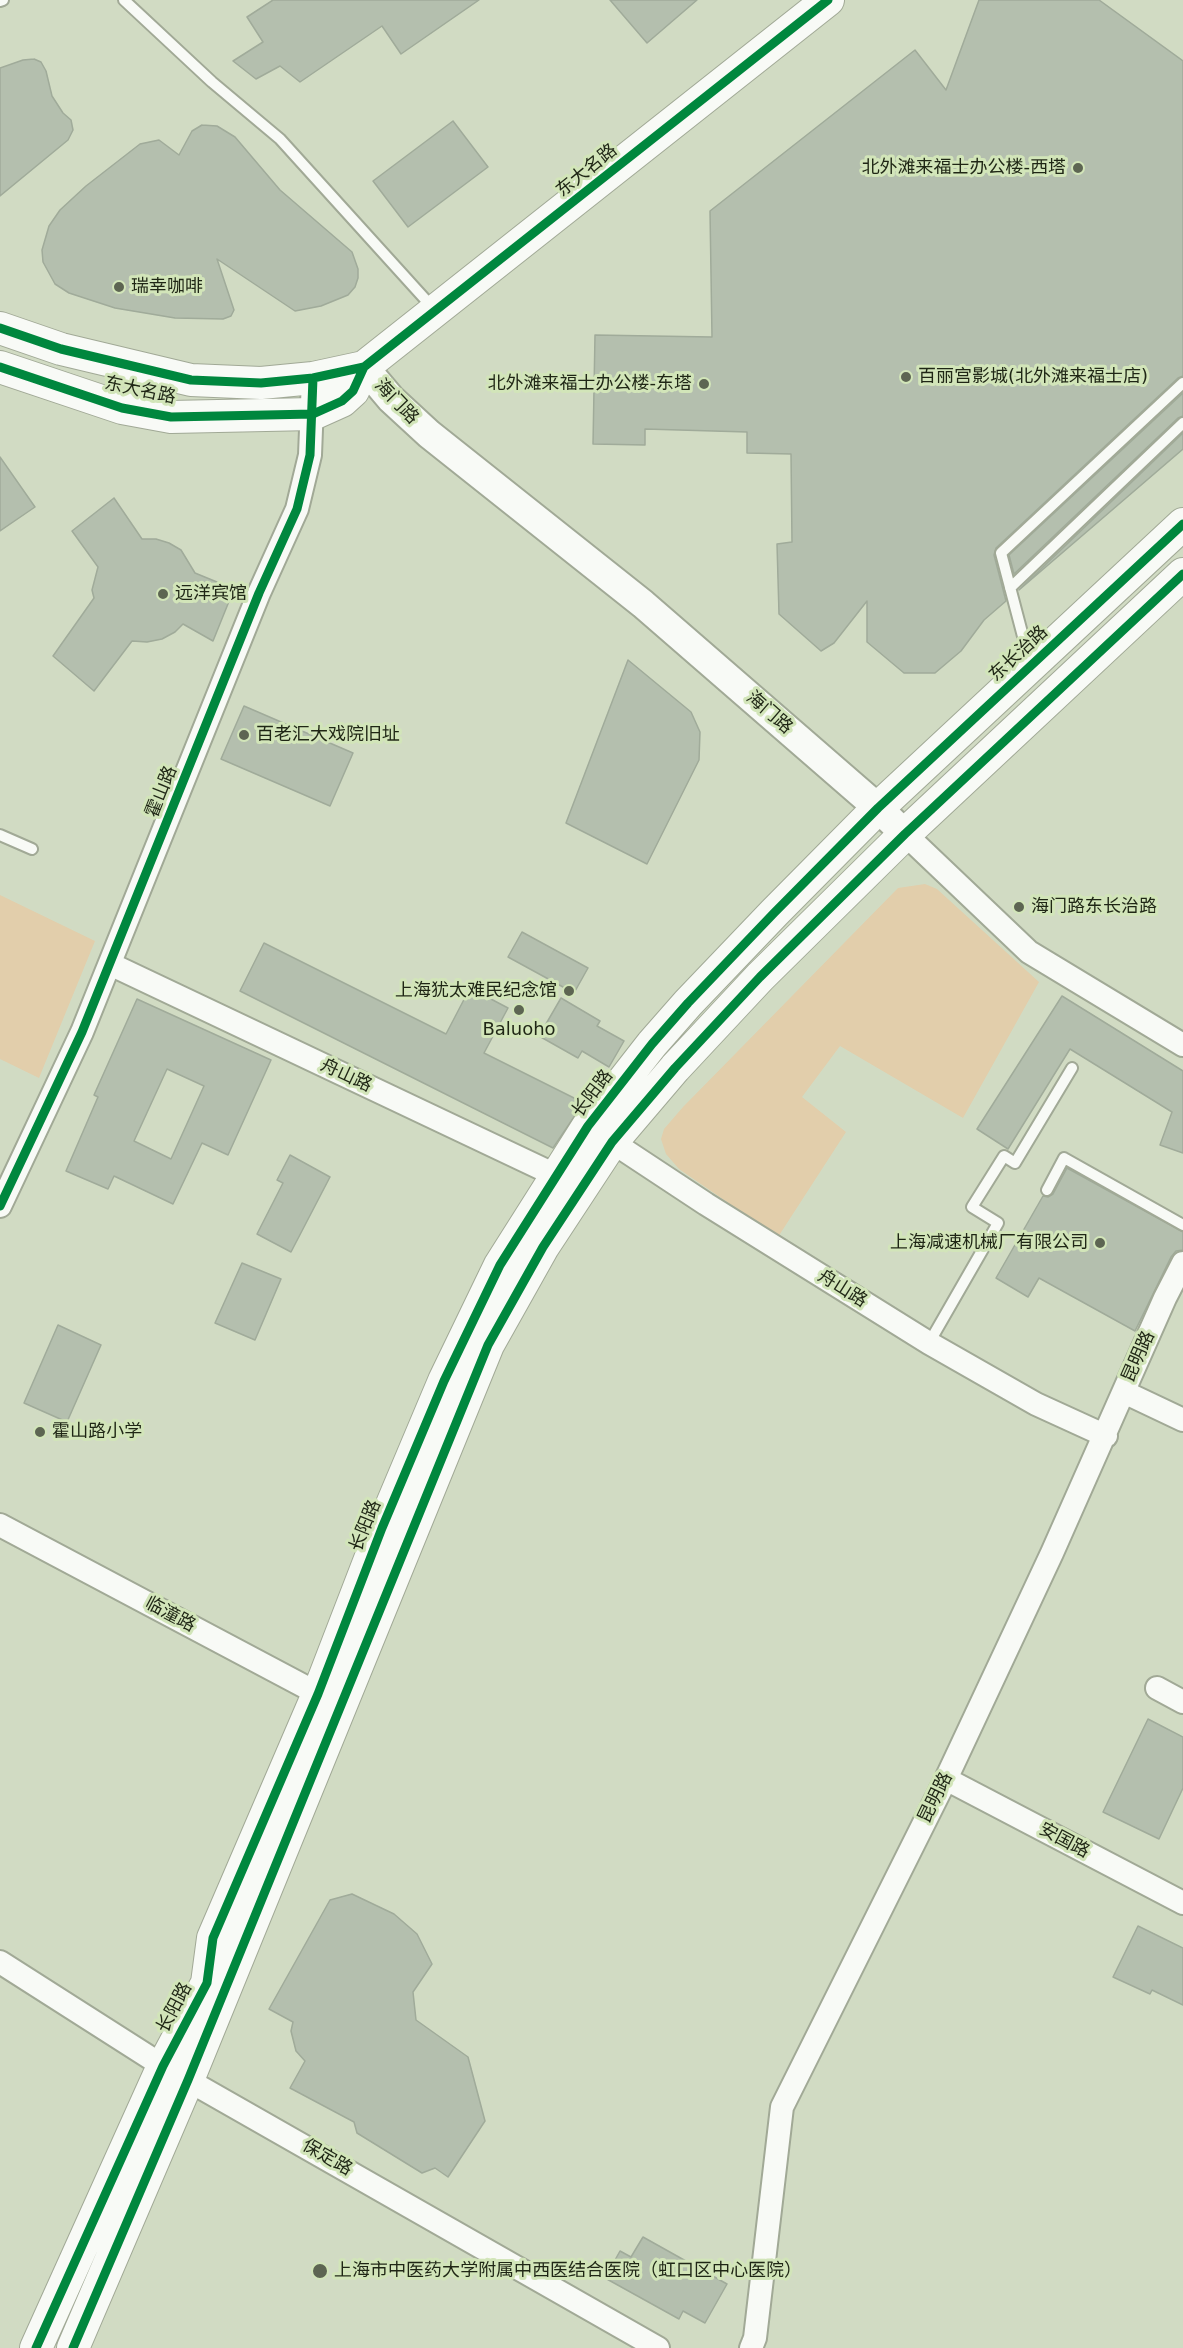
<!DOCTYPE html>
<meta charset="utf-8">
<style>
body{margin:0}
canvas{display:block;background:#d1dbc3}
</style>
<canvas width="1183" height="2348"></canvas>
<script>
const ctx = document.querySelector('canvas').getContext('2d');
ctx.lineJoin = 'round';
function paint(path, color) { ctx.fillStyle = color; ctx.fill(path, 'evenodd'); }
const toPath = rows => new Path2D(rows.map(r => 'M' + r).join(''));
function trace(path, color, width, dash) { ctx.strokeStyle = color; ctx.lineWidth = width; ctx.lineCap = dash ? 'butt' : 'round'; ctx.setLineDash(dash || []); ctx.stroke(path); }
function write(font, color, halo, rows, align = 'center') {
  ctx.font = font + ' "DejaVu Sans","Noto Sans SC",sans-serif'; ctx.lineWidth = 6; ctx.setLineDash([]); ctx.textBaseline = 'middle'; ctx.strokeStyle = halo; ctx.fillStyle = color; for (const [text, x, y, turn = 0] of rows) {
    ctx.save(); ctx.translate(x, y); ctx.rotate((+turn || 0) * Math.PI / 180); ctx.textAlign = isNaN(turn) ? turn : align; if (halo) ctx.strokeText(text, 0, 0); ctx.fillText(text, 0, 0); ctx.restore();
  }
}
paint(toPath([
 [925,884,937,889,1039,982,963,1118,840,1046,802,1097,846,1132,778,1237,679,1169,666,1154,661,1139,664,1129,683,1107,898,888],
 [0,895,95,941,39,1078,0,1059]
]), '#e2ceab');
const building = toPath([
 [273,0,479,0,401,54,382,26,300,82,280,66,256,79,233,61,263,42,247,17,273,0],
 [610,0,697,0,647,43,610,0],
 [979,0,1099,0,1183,61,1183,376,1178,378,996,548,994,555,1006,601,984,620,961,651,935,673,904,673,867,642,867,601,834,643,821,651,779,614,777,544,792,542,791,454,747,453,747,432,645,429,645,445,593,444,595,335,712,337,710,211,915,50,946,90,979,0],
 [34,59,41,62,46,71,52,96,63,113,71,120,73,130,68,140,0,196,0,68,23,60,34,59],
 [453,121,488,167,408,227,373,181,453,121],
 [202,125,217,126,235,137,280,190,352,252,358,269,358,278,355,287,348,295,321,306,295,311,217,259,234,310,231,316,223,319,175,318,115,308,69,293,55,284,43,262,42,250,49,226,60,210,86,186,140,144,159,140,179,155,192,131,202,125],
 [1183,393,1183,416,1178,418,1014,574,1009,555,1183,393],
 [1183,433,1183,449,1019,590,1183,433],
 [0,457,35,507,0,531,0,457],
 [114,498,142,539,156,539,169,543,181,550,195,573,234,589,213,641,183,624,175,632,162,639,147,642,132,641,94,691,53,656,94,598,92,590,98,567,72,531,114,498],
 [628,660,691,712,700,732,699,760,647,864,566,823,628,660],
 [244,706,353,753,330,806,221,759,244,706],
 [522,932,588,968,574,993,508,957,522,932],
 [264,943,446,1034,470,988,508,1008,484,1053,582,1102,580,1108,553,1148,240,991,264,943],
 [1062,996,1183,1071,1183,1153,1160,1145,1172,1112,1070,1049,1008,1149,977,1129,1062,996],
 [561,998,600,1021,597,1026,624,1041,609,1067,582,1051,578,1058,539,1036,561,998],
 [137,999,271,1060,228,1155,202,1143,173,1204,114,1176,108,1189,66,1171,98,1097,94,1095,137,999],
 [167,1069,204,1086,171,1159,134,1141,167,1069],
 [290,1155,330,1177,291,1252,257,1234,283,1183,277,1180,290,1155],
 [1067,1168,1183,1232,1183,1250,1176,1251,1171,1257,1135,1331,1039,1278,1028,1297,996,1278,1043,1196,1048,1197,1053,1194,1067,1168],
 [242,1263,281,1279,255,1340,215,1323,242,1263],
 [58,1325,101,1345,67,1422,24,1403,58,1325],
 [1148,1719,1183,1737,1183,1788,1159,1839,1103,1812,1148,1719],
 [352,1894,394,1914,417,1934,432,1964,413,1992,416,2020,468,2057,485,2121,448,2177,435,2168,422,2173,357,2133,354,2122,290,2088,305,2061,296,2051,291,2031,293,2022,269,2009,330,1900,352,1894],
 [1138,1926,1183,1948,1183,2005,1152,1990,1150,1994,1113,1977,1138,1926],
 [643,2237,727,2284,705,2323,683,2311,679,2319,605,2278,620,2251,631,2257,643,2237]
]);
paint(building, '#b4bfae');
trace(building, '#a0ab9a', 1.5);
const service = toPath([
 [124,0,212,82,280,139,434,309],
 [0,1,3,0],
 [1010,588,1183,423],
 [1030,663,1001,553,1183,383],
 [0,835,32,849],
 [1047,1190,1064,1158,1183,1225],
 [929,1343,998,1223,972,1207,1004,1156,1015,1163,1072,1068]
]);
const minor = toPath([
 [905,834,1029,952,1183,1045],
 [110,964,570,1182],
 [600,1134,706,1204,929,1343,1036,1404,1106,1436],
 [0,1206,82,1032,259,593,297,509,310,455,313,378],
 [1124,1392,1183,1420],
 [0,1525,330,1700],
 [1157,1688,1183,1702],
 [946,1779,1183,1903],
 [0,1962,163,2066,658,2348],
 [751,2348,755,2338,782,2107,946,1779,1052,1553,1165,1298,1183,1263]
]);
const tertiary = toPath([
 [364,367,391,399,429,434,643,604,878,808,905,834]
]);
const secondary = toPath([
 [0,328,61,349,191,380,261,383,313,378,364,367,828,0],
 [0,367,122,408,171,417,313,414,342,401,353,391,364,367],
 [36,2348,163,2066,207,1983,213,1938,318,1694,382,1528,444,1381,500,1265,588,1126,652,1044,688,1003,774,913,878,808,1183,524],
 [73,2348,188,2080,488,1345,543,1247,612,1142,675,1068,760,977,905,834,1183,574]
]);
trace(service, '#a1a996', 14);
trace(minor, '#a1a996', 26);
trace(tertiary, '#a1a996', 32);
trace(secondary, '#a1a996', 34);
trace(service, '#f8faf6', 10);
trace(minor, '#f8faf6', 22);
trace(tertiary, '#f8faf6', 28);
trace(secondary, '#f8faf6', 32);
trace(toPath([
 [0,328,61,349,191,380,261,383,313,378,364,367,828,0],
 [0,367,122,408,171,417,313,414,342,401,353,391,364,367],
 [0,1206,82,1032,259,593,297,509,310,455,313,378],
 [36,2348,163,2066,207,1983,213,1938,318,1694,382,1528,444,1381,500,1265,588,1126,652,1044,688,1003,774,913,878,808,1183,524],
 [73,2348,188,2080,488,1345,543,1247,612,1142,675,1068,760,977,905,834,1183,574]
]), '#00873e', 9);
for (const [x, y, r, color] of [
 [1078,168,6,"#5d6552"],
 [119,287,6,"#5d6552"],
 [906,377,6,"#5d6552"],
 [704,384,6,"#5d6552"],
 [163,594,6,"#5d6552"],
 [244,735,6,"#5d6552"],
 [1019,907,6,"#5d6552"],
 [569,991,6,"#5d6552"],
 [519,1010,6,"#5d6552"],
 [1100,1243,6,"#5d6552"],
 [40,1432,6,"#5d6552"],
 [320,2271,8,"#5d6552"]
]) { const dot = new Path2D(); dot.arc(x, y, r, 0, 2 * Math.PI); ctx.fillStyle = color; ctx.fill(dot); trace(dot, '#d2e5b9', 2); }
write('18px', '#1f2615', '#d2e5b9', [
 ["北外滩来福士办公楼-西塔",1066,168,"right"],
 ["瑞幸咖啡",131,287],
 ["百丽宫影城(北外滩来福士店)",918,377],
 ["北外滩来福士办公楼-东塔",692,384,"right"],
 ["远洋宾馆",175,594],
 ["百老汇大戏院旧址",256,735],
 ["海门路东长治路",1031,907],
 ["上海犹太难民纪念馆",557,991,"right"],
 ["Baluoho",519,1030,"center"],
 ["上海减速机械厂有限公司",1088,1243,"right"],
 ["霍山路小学",52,1432],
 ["上海市中医药大学附属中西医结合医院（虹口区中心医院）",334,2271]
], 'left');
write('18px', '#1f2615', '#d2e5b9', [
 ["东大名路",587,171,-39],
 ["东大名路",140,391,12],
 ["海门路",396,402,46],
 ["东长治路",1019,654,-43],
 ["海门路",769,713,41],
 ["霍山路",162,792,-68],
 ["舟山路",346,1076,25],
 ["长阳路",593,1094,-53],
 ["舟山路",842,1289,32],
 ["昆明路",1139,1357,-66],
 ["长阳路",366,1526,-68],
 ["临潼路",170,1615,28],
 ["昆明路",936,1798,-64],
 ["安国路",1064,1841,28],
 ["长阳路",175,2008,-62],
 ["保定路",327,2158,30]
]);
</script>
